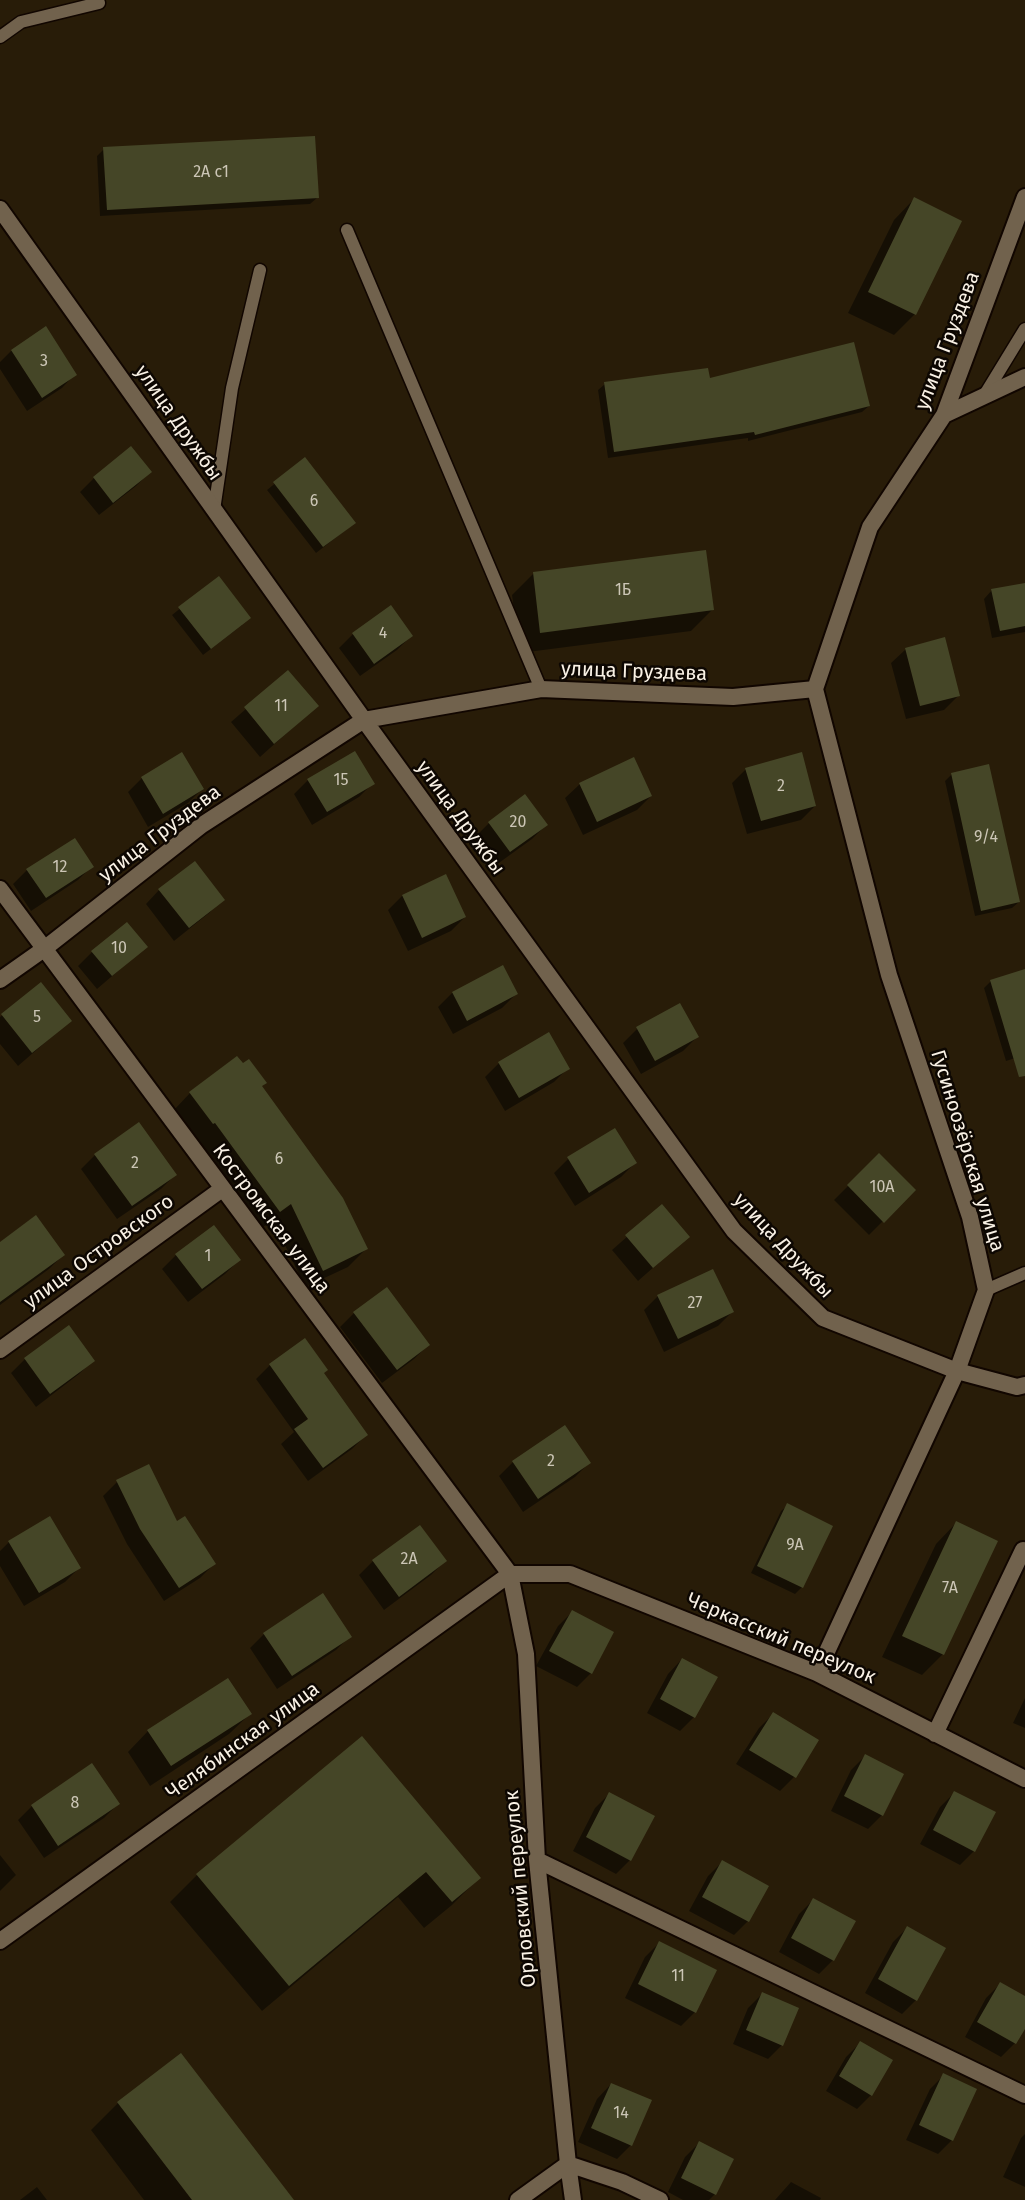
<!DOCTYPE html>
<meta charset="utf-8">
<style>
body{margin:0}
canvas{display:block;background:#281c08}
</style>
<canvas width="1025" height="2200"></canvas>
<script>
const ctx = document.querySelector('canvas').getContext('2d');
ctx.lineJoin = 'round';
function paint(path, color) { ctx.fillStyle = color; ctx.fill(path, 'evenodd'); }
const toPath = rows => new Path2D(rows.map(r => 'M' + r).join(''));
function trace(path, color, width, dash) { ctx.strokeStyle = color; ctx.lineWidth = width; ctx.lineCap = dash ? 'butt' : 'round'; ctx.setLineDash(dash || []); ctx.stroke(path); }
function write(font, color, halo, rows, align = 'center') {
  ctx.font = font + ' "Fira Sans",sans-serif'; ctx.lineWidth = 5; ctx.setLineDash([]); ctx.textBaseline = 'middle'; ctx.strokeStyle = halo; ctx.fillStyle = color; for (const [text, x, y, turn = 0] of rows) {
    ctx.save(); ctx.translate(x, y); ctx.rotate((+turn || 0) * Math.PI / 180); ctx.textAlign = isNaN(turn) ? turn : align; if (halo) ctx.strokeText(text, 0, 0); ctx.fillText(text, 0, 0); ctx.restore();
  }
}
paint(toPath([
 [104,149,317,198,310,204,100,216,97,156],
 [914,199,915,314,894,335,848,313,894,220],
 [46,328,75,374,62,388,27,411,0,369,0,362,11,351],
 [708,380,869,406,862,412,748,441,748,438,608,458,598,390,605,384],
 [305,459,347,529,316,553,267,490],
 [150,472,136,486,99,515,80,492,94,478],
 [533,574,712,610,691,631,520,653,512,595],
 [218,578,242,625,203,655,172,615],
 [1025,584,1025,632,992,638,984,599,992,590],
 [353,634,411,636,397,650,360,676,339,648],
 [906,649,958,696,944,710,906,719,891,663],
 [288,672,317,706,260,757,231,722],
 [354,753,373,783,359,797,312,825,294,794,308,780],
 [633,759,651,796,637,810,583,835,565,798,580,784],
 [746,769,815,806,801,820,747,834,732,783],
 [952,774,1019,902,1012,908,975,916,945,781],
 [142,778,202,789,188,803,148,827,128,792],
 [489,823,546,825,532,839,496,865,475,837],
 [92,866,78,880,31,911,13,884,27,870],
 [445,876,465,917,451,931,408,951,388,910,402,896],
 [159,890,223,899,209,913,174,941,146,904],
 [146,947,97,989,78,966,92,952],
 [1025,971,1025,1055,1006,1061,984,988,991,981],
 [40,984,70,1021,18,1066,0,1044,0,1017],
 [452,993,516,994,502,1008,453,1034,438,1007],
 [637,1029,697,1037,683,1051,641,1074,623,1043],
 [499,1063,568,1068,554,1082,505,1111,485,1077],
 [261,1087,366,1249,348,1267,305,1287,273,1220,262,1228,197,1139,195,1140,173,1111,190,1093],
 [95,1155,175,1175,161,1189,117,1219,81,1169],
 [879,1155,914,1190,869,1235,834,1200],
 [568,1159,635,1163,621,1177,575,1206,554,1173],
 [662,1206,688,1237,638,1281,612,1250],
 [0,1244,63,1255,49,1269,0,1305],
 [176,1255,239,1260,225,1274,188,1302,162,1269],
 [658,1296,732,1312,718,1326,664,1352,644,1310],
 [354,1313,428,1345,414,1359,382,1383,340,1327],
 [68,1327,93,1360,79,1374,36,1407,11,1373,25,1359],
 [270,1365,322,1374,366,1435,352,1449,308,1481,281,1444,294,1432,256,1379],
 [513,1462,589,1463,575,1477,523,1512,499,1476],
 [117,1482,177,1523,214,1564,200,1578,164,1601,127,1544,103,1496],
 [788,1505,831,1526,802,1587,795,1594,751,1573,781,1511],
 [50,1518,79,1568,65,1582,24,1606,0,1566,0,1551,9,1542],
 [956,1523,943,1654,922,1675,882,1657,936,1544],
 [373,1561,445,1561,431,1575,384,1610,359,1575],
 [572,1612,591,1673,577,1687,536,1666,558,1626],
 [264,1634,350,1636,336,1650,277,1689,250,1648],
 [682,1659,694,1717,680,1731,647,1713,668,1674],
 [1025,1698,1025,1728,1013,1723],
 [250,1714,229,1734,150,1786,128,1752,148,1731],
 [773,1714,817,1740,794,1777,780,1791,736,1764,759,1728],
 [362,1738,479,1878,452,1905,424,1928,398,1897,262,2011,170,1902,197,1875],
 [865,1756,882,1815,868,1829,831,1811,851,1770],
 [91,1765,118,1804,104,1818,44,1858,18,1820,32,1806],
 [955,1792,974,1851,960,1865,920,1844,940,1807],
 [609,1794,630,1860,616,1874,573,1851,595,1808],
 [0,1855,16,1875,0,1891],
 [722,1862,748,1921,734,1935,689,1911,708,1876],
 [813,1900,833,1960,819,1974,779,1952,799,1914],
 [907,1928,916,2000,902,2014,865,1993,893,1942],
 [659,1943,695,2012,681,2026,625,1998,645,1957],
 [1000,1984,1025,1998,1025,2026,1015,2043,1001,2057,965,2037,986,1998],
 [762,1994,782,2045,768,2059,733,2044,748,2008],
 [860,2043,871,2095,857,2109,826,2091,846,2057],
 [180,2056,292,2200,144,2200,91,2130,118,2103],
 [944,2075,952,2140,938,2154,906,2140,930,2089],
 [611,2084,631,2145,617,2159,578,2142,597,2099],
 [1025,2134,1025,2187,1003,2177,1021,2138],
 [699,2143,715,2194,709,2200,683,2200,668,2192,685,2157],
 [791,2182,821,2198,820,2200,775,2200],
 [37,2187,47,2200,20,2200]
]), '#0007');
paint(toPath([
 [315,136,319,198,107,210,103,147],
 [914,197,962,221,916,315,868,292],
 [46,326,77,375,42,398,11,350],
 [854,342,870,406,755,435,754,432,614,452,604,382,708,368,710,378],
 [131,446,152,472,113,503,93,477],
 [305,457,356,523,323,547,273,482],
 [706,550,714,610,540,633,533,572],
 [219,576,251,618,211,649,178,607],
 [1025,583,1025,626,1000,631,991,589],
 [391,605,413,636,374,664,352,633],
 [945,637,960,696,920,706,905,648],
 [288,670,319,706,274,744,244,707],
 [355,751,375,784,327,812,307,779],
 [182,752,204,789,163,814,141,777],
 [802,752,816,806,761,821,745,768],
 [634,757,652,796,597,822,579,783],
 [989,764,1020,902,981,911,951,773],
 [525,794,548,825,510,852,488,822],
 [75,838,94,867,46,898,26,869],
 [195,861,225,900,189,928,158,889],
 [446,874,466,917,422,938,402,895],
 [127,922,148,947,112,976,91,951],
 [503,965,518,994,467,1021,452,992],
 [1025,969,1025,1076,1019,1077,990,980],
 [41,982,72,1021,32,1053,1,1014],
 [680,1003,699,1037,655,1061,636,1027],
 [549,1032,570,1069,519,1098,498,1062],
 [237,1056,243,1063,249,1059,267,1083,262,1086,343,1198,368,1249,323,1271,291,1204,280,1212,215,1123,213,1124,189,1092],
 [139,1122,177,1175,132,1206,94,1154],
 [615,1128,637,1163,589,1193,567,1157],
 [879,1153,916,1190,884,1223,847,1185],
 [662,1204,690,1237,653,1268,625,1235],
 [36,1215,65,1255,0,1302,0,1242],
 [214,1225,241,1260,202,1289,175,1254],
 [713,1269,734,1312,678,1339,657,1295],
 [387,1287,430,1345,397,1370,353,1312],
 [69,1325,95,1361,50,1394,24,1358],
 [305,1338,328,1370,324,1373,368,1435,323,1468,294,1429,308,1419,269,1364],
 [565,1425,591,1463,538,1499,512,1461],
 [149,1464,177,1521,185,1516,216,1564,179,1588,140,1529,116,1480],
 [787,1503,833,1526,803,1588,757,1566],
 [50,1516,81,1568,39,1593,8,1541],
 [956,1521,998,1541,944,1655,902,1636],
 [420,1525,447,1561,399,1597,372,1560],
 [323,1593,352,1637,292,1676,263,1633],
 [572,1610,614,1632,592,1674,549,1651],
 [682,1658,718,1677,695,1718,660,1699],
 [228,1678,252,1714,171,1766,147,1730],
 [773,1712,819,1740,796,1778,749,1750],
 [362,1736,481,1878,452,1902,426,1872,289,1986,196,1874],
 [865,1754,904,1774,883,1816,844,1796],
 [92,1763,120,1804,58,1846,31,1805],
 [954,1791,996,1812,975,1852,933,1830],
 [609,1792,655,1816,631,1861,586,1837],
 [722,1860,769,1886,749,1922,702,1897],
 [813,1898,856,1921,834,1961,791,1938],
 [907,1926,946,1948,917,2001,878,1979],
 [659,1941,717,1970,696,2013,638,1984],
 [1000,1982,1025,1996,1025,2029,1016,2044,977,2022],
 [762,1992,799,2008,783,2046,746,2030],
 [860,2041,893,2060,872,2096,839,2076],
 [181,2053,294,2200,192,2200,117,2102],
 [943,2073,977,2089,953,2141,919,2125],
 [611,2083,652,2100,632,2146,591,2128],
 [699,2141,734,2159,716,2195,681,2178]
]), '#454627');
const service = toPath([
 [0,37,21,22,99,3],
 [347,230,541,689],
 [984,396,1025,329],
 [214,510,232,388,260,270],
 [986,1290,1025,1273]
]);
const minor = toPath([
 [0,209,364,720,734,1231,823,1318,957,1371,1017,1387,1025,1385],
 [944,415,1025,377],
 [815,689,889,975,970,1217,986,1290,957,1371,817,1673],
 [815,689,870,527,944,415,1025,197],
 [0,889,510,1574,526,1654,537,1860,568,2164,573,2200],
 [0,980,44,949,202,825,364,720,541,689,733,697,815,689],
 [0,1350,222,1189],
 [510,1574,570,1574,817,1673,1025,1779],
 [935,1734,1023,1550],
 [537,1860,1025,2095],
 [0,1941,510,1574],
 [518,2200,568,2164,622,2182,660,2200]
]);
trace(service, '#110600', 15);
trace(minor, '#110600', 20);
trace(service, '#71624d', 12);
trace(minor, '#71624d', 16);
write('16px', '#ccc6b6', null, [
 ["2А с1",211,173],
 ["3",44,362],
 ["6",314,502],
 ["1Б",623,591],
 ["4",383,634],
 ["11",281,707],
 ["15",341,781],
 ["2",781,787],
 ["20",518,823],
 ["9/4",986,838],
 ["12",60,868],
 ["10",119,949],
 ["5",37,1018],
 ["6",279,1160],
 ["2",135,1164],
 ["10А",882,1188],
 ["1",208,1257],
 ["27",695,1304],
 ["2",551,1462],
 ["9А",795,1546],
 ["2А",409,1560],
 ["7А",950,1589],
 ["8",75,1804],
 ["11",678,1977],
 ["14",621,2114]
]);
write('20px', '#f9f1e5', '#0d0702', [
 ["улица Груздева",948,341,-69],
 ["улица Дружбы",178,423,55],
 ["улица Груздева",634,672,2],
 ["улица Дружбы",460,818,54],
 ["улица Груздева",160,834,-37],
 ["Гусиноозёрская улица",967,1151,73],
 ["Костромская улица",271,1219,53],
 ["улица Дружбы",783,1246,47],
 ["улица Островского",99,1252,-36],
 ["Черкасский переулок",781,1639,23],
 ["Челябинская улица",243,1741,-36],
 ["Орловский переулок",521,1889,-95]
]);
</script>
